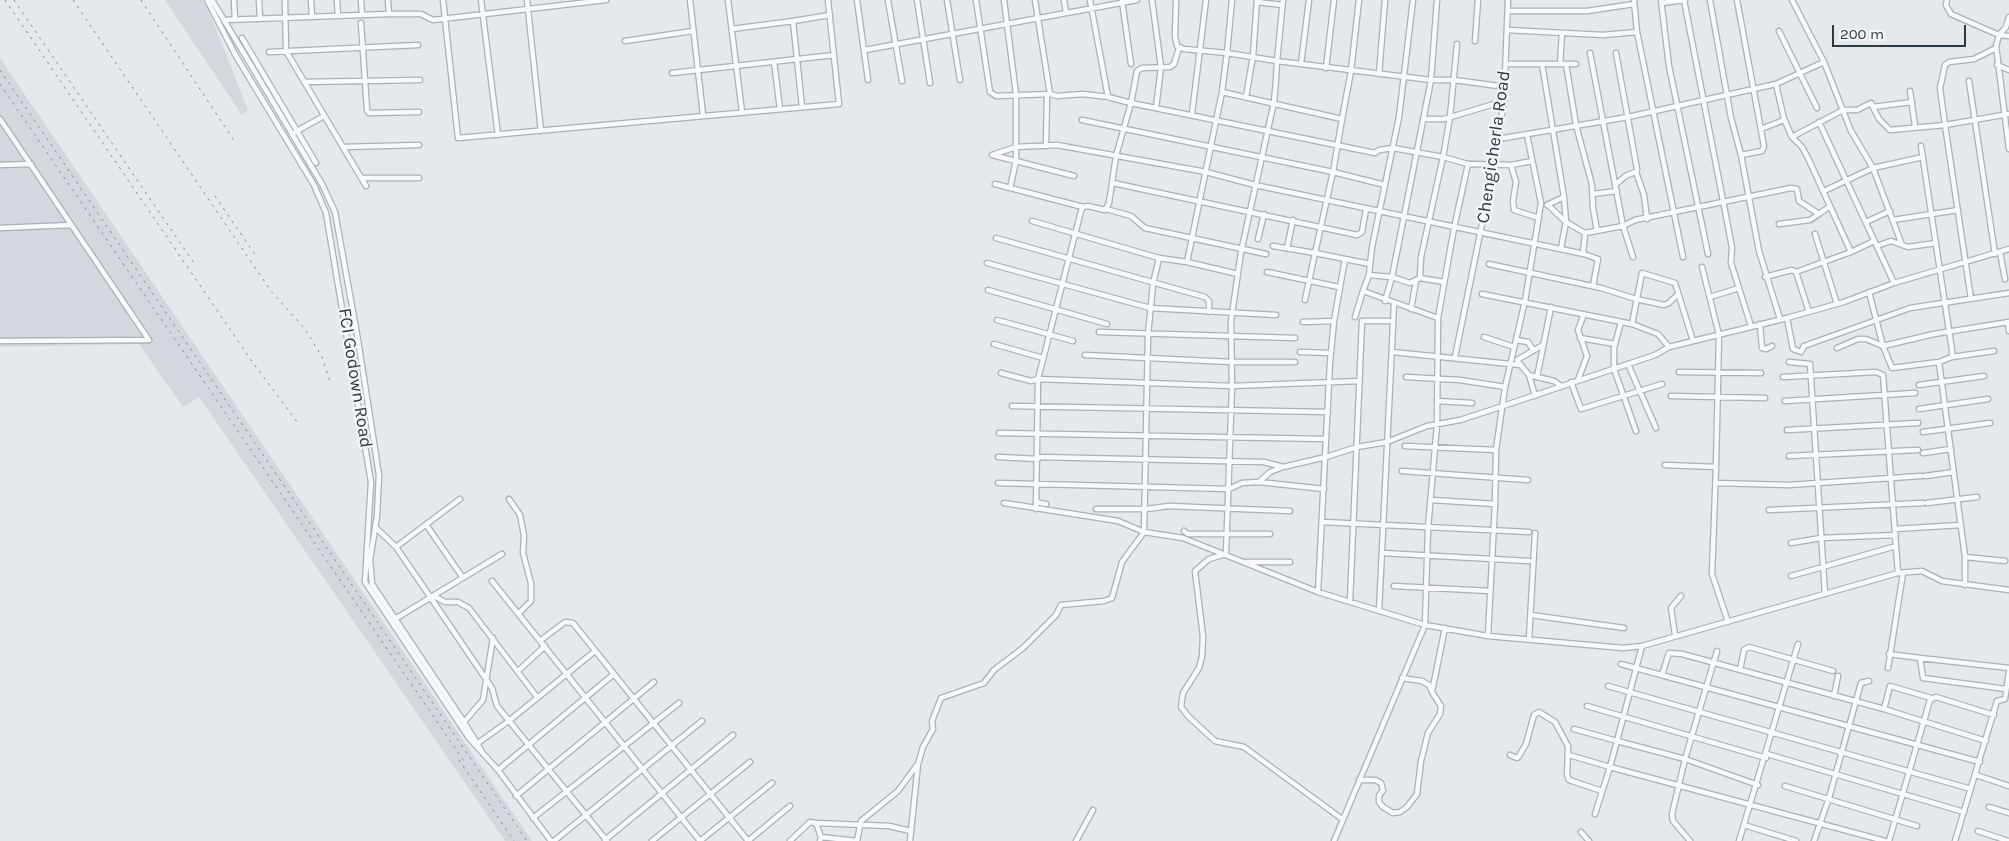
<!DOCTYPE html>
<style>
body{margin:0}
#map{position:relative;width:2009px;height:841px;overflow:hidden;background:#e4e9ec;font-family:Karla,sans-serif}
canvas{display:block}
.scale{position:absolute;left:1832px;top:25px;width:134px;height:22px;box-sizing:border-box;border:2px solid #2c3a44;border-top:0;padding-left:6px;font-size:15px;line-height:18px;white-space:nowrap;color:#2c3a44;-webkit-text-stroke:4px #f4f7f9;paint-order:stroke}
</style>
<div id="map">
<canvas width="2009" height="841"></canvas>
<div class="scale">200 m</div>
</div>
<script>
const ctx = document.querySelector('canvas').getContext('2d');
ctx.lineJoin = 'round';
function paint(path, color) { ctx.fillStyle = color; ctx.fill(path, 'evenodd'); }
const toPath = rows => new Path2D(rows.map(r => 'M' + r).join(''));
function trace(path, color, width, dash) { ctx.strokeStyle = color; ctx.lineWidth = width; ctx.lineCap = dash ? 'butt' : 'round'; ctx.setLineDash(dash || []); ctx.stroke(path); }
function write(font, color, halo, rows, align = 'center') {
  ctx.font = font + ' Karla,sans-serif'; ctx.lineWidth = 4.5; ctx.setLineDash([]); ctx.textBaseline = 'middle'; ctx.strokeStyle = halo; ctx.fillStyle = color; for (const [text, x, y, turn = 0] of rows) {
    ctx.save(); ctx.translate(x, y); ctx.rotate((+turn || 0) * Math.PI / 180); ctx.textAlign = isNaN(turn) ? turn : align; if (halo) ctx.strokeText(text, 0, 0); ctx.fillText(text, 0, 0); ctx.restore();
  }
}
paint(toPath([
 [165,0,202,0,208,9,248,110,242,115],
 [0,58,532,841,505,841,199,397,183,407,139,344,0,347]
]), '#d2d8de');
const minor = toPath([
 [207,0,236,56,314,185,326,213,371,482,365,582,469,738,498,770,551,841],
 [212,0,322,184,335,212,358,340,379,475,377,516,370,560,372,584,464,722,481,750],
 [234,0,235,20],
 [259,0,260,19],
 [285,0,286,51,366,186],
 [311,0,312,16],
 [337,0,338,16],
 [361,0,362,15],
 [388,0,389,14],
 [443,0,458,138,839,104,828,0],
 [481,0,498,135],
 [527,0,541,131],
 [690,0,703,115],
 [728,0,742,112],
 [857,0,868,80],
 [888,0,902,81],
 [917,0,930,83],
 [947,0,960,80],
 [976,0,990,92,996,96,1050,94],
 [1004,0,1016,94,1016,147,1057,145,1206,172,1255,185,1584,254,1598,259,1593,286],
 [1035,0,1050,94,1057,96,1083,94,1108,97],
 [1064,0,1066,13],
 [1152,0,1161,67,1156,108],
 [1176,0,1175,36,1177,46,1184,49,1227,53,1222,92],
 [1232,0,1227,53,1277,61,1276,80,1274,102,1241,252,1231,321,1232,386,1226,554,1209,559,1195,571,1203,636,1202,657,1199,668,1183,693,1181,707,1189,717,1215,741,1244,747,1342,819],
 [1283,0,1277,61,1431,80,1437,0],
 [1413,0,1399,117,1372,247,1369,275,1363,291,1438,318],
 [1634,0,1637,32,1683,257],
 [1661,0,1669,66,1708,254],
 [1684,0,1732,247,1731,263,1751,326],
 [1710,0,1731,118,1741,155,1762,151,1764,146,1737,0],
 [1947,0,1946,5,1951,14,1999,35,2009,36],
 [1122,1,1131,64],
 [1257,2,1282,5],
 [1662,3,1685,0],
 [1508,11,1587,11,1634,4],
 [2009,17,2006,27,1999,35,1996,46,2009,149],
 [224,20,389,14,421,14,433,20,606,0],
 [793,21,830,15],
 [361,23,367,110,369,113,419,112],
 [732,29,793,21,802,107],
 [1507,30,1603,35,1637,32],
 [1779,31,1817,108],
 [242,38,316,163],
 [625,41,693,31],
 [1475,41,1478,0],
 [1457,44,1450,117,1443,157,1468,164],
 [1179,48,1174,64,1170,67,1142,68,1137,71,1131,103,1375,153,1379,150,1393,148,1443,157,1421,257,1420,278,1444,282],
 [1996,48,1974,59,1949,62,1945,65,1940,88,1945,125,2009,114],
 [865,50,1137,0],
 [269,52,418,45],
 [1590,53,1623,226,1633,257],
 [774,62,780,109],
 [1824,62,1851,131,1873,168,1923,157],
 [1301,64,1309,0],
 [1506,64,1576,64],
 [1542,64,1564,197],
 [1560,64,1562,33],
 [1566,64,1576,125,1592,185,1593,208,1597,231],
 [1997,65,2009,70],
 [1326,68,1334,0],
 [672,73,834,55],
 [1379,74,1385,0],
 [1969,81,1995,254],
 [304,82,420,80],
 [1776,84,1784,119,1792,137,1802,147,1808,158,1851,252,1874,241],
 [1910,91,1915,126],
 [1246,97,1253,56,1257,0],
 [1873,107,1912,102],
 [1192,114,1206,0],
 [0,119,149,340],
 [1342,119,1351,71,1359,0],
 [1423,119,1444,119,1504,101],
 [1082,120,1333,172,1385,185],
 [1819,122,1894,283],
 [1761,129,1784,120],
 [295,132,324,116],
 [1792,137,1843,110,1857,110,1871,103,1879,119,1890,130,1945,125,1971,299],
 [1498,139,1628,117,1776,84,1824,62,1792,0],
 [1046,146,1047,94],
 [1921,146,1952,350,1952,357,1939,362,1965,557,1965,585],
 [343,147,419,145],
 [1741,155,1759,251,1780,319],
 [0,165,31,164],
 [1511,165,1516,182,1513,201,1514,210,1539,218],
 [1636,172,1644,195,1647,219],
 [362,178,419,178],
 [1113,183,1357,235,1362,232,1366,209],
 [995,184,1083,207],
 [1616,184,1627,175,1636,172,1637,169,1616,53],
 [1010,188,1016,161,1016,147,992,155,1016,161,1074,176],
 [1824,191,1873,168,1902,245],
 [1593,194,1617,191],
 [1547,205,1564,197,1566,222,1561,248],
 [1548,205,1566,222,1585,233,1623,226,1635,220,1791,188,1797,189,1799,201,1819,214,1830,206],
 [1106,209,1131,216,1145,228,1266,254],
 [1893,220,1958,210],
 [1032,221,1159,258],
 [1866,222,1890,211],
 [1779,224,1810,220,1819,214],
 [0,228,71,225],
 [1815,234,1837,304],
 [996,238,1205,297,1209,301,1209,312],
 [1258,239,1264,214],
 [1273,246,1315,253,1305,300],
 [1877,246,1891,241,1908,247,1936,243],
 [1287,248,1293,220],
 [2000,252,2005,279],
 [1583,254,1585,233],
 [1345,259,1370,264],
 [1187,262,1238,274],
 [987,263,1150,308,1276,315],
 [1489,264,1601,288,1636,299,1664,305,1669,303,1678,294],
 [1702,267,1719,335,1716,467],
 [1267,272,1339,287],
 [1796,272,1851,252],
 [1369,275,1392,277,1385,301],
 [1765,277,1792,270,1796,272,1809,312],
 [1420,278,1410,283,1392,277,1431,80,1454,80,1506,87],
 [988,290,1107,324],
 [1869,292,1883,346,1934,334,2009,322],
 [1482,294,1632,324,1658,334,1669,347,1787,318,1844,302,1894,283,2009,249],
 [1710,297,1739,288],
 [1411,309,1416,281],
 [1355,317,1363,291],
 [1787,318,1793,349,1801,352,1804,346,1910,308,2009,293],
 [997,320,1073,341],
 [1303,322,1334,321],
 [1621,322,1614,348,1614,369,1636,431],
 [2008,322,2009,331],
 [1632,324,1642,273,1675,283,1693,341],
 [1760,324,1762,348,1766,349,1772,346],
 [1099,332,1295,338],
 [1484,337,1514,347],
 [1580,338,1615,344],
 [1516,340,1528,342,1533,350],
 [0,341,149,340],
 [994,344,1043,358],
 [1837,348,1858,339,1866,339,1883,346,1892,368,1939,362],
 [1300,352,1331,353],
 [1392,352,1520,365],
 [1085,355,1231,362,1295,362],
 [1455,357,1494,165,1504,101,1508,0],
 [1952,357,1994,351],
 [1517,360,1543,345],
 [1789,362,1810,364,1825,594],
 [1519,363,1529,375],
 [1628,364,1656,428],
 [1679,372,1761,373],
 [1001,373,1031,381,1038,379,1081,211,1083,207,1088,206,1105,210,1109,203,1116,156,1131,103,1108,97,1090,0],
 [1406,377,1460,380,1505,387,1525,301,1541,203,1527,135],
 [1537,377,1554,381,1561,386],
 [1783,377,1876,372,1883,375,1898,573],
 [1578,380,1587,356,1578,330,1584,314],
 [1571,382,1581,409,1662,384],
 [1919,385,1984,376],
 [1535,396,1529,375,1537,377,1551,307],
 [1671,396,1765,398],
 [1437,401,1472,403],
 [1785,401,1915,393],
 [1012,406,1328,412],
 [1919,409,1988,399],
 [1787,430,1918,423],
 [1923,432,1990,423],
 [999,433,1326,439],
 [1405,446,1496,450],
 [1923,453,1951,449],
 [1789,456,1918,450],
 [998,457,1038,459],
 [1038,457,1264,462,1283,467],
 [1665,465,1716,467,1712,574,1728,622],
 [1402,471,1528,480],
 [1925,476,1954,472],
 [1259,482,1324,489],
 [998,483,1229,489,1242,483,1259,482,1270,472,1283,467,1326,457,1357,447,1387,442,1427,426,1460,420,1494,409,1655,355,1669,347],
 [1716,483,1789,485,1921,476],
 [509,499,520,515,524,535,523,553,531,583,531,601,519,613],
 [1432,500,1495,504,1488,636],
 [1036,502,1046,504],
 [1004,503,1118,521,1144,532,1183,538,1318,592,1425,625,1488,636,1623,648,1642,646,1898,573,1922,571,1942,581,2009,590],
 [1927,503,1977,497],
 [1495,504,1496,450,1505,387],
 [1036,509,1038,379,1232,386,1360,381],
 [1096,509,1146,509,1169,506,1290,511],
 [1769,510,1923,503],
 [1323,522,1529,532],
 [427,526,463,578],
 [375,527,396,547,431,598,492,688,497,706,607,841],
 [1895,529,1961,525],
 [1184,531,1188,534,1270,534],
 [1791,543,1821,538,1896,535],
 [396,547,460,499],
 [1382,553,1529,561],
 [1965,557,2005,561],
 [1244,562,1290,562],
 [1791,576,1896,546],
 [492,581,700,841],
 [1394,586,1490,591],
 [434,596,445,602,458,602,469,608,537,697],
 [1350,601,1362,321,1392,321],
 [1379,611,1394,304],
 [1531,615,1624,628],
 [395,619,502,554],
 [1675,635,1671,608,1681,596],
 [1529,639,1535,533],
 [541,640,565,622,573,623,748,841],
 [1642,646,1617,741,1685,759,1758,785],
 [1889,654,1920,658,1923,678,2006,689],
 [1920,658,2009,668],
 [1621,664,1980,762],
 [1888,668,1903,573],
 [1740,670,1744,650,1749,647,1833,671],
 [518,671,545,646],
 [1662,675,1669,653,1682,654,1884,709,1986,741],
 [1402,678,1422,681,1429,685,1431,690],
 [1608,686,1971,789],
 [1834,696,1838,676],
 [1587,706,1766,758],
 [1884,709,1890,686,1931,698],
 [464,722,483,700,493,638],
 [1574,729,1617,741,1610,767,1885,841],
 [478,743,510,720,595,651],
 [1767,754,1964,812],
 [1510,755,1517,758,1519,756,1526,744,1534,715,1539,712,1555,722,1568,746,1567,775,1569,780,1602,791],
 [1569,755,1610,767,1595,814],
 [498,770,614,674],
 [1976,775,2009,786],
 [1359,780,1375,780,1381,783,1383,790,1379,796,1379,802,1383,807,1393,813,1400,812,1407,807,1417,794,1421,761,1428,733,1440,714,1441,706,1432,692,1445,628],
 [1785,786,1917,826],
 [516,796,654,682],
 [1989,807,2009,813],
 [533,818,679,703],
 [816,823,889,826,911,831],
 [1744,825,1796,841],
 [1978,831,2008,841],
 [1581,832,1589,841],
 [605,840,733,735],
 [554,841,702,721],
 [652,841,750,762],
 [700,841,772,783],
 [748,841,790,806],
 [790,841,810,822,816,823,821,837],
 [820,841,821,837,857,841],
 [857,841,861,821,898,791,917,765],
 [910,841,918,764,923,747,933,729,932,721,941,698,984,683,994,670,1023,648,1056,615,1061,605,1104,601,1112,598,1122,562,1144,532,1148,335,1153,284,1159,258,1187,262,1222,92,1342,119,1333,172,1315,253,1345,259,1334,321,1330,362,1318,592],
 [1076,841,1093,810],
 [1334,841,1425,625,1428,528,1437,425,1438,318,1454,228,1468,164,1511,165,1532,161],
 [1690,841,1673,821,1672,814,1685,759,1717,651],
 [1739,841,1798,644],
 [1814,841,1829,798,1861,683,1869,681],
 [1889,841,1930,700,1936,697,1994,715],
 [1955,841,1997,701,2005,699,2009,672]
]);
trace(minor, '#a9b1b6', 7);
trace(minor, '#f7f9fa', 4.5);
trace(toPath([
 [5,0,253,363,298,423],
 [14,0,196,266],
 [73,0,271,291,305,329,322,357,330,381],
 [141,0,235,142],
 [0,70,527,841],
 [0,84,466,764],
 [215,196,256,256],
 [459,760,514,841]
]), '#7e8c95', 1, [2.5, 5]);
write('18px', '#2c3a44', '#f4f7f9', [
 ["Chengicherla Road",1494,147,-82],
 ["FCI Godown Road",355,378,81]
]);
</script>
